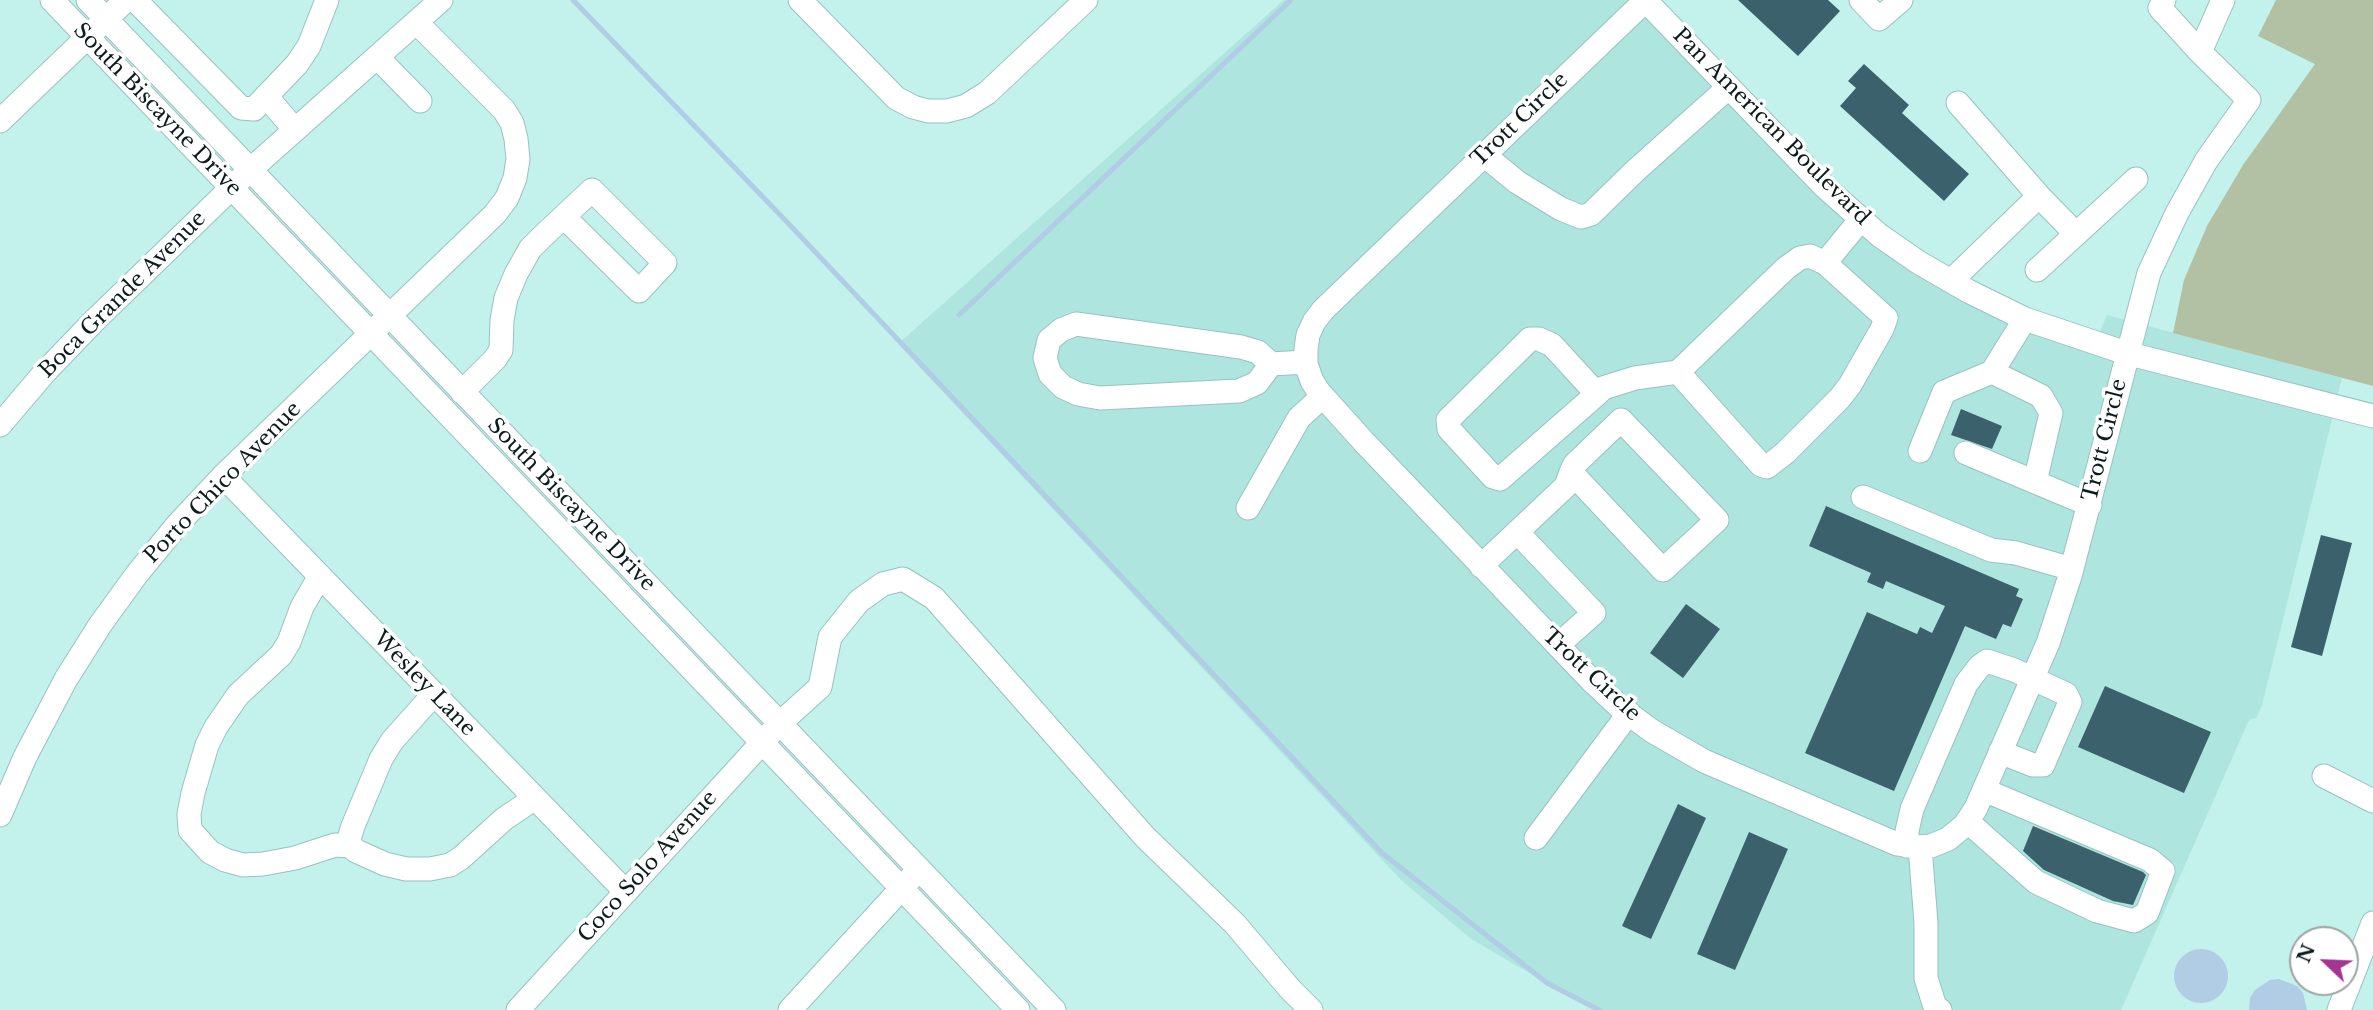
<!DOCTYPE html>
<style>
body{margin:0}
#map{position:relative;width:2373px;height:1010px;overflow:hidden;background:#c3f1eb;font-family:"Libre Baskerville",serif}
canvas{display:block}
.north{position:absolute;left:2289px;top:926px;width:70px;height:70px;box-sizing:border-box;background:#fff;border:2px solid #9da4a4;border-radius:50%;rotate:293deg;font-size:19px;font-weight:700;line-height:28px;text-align:center;color:#0b1c1b}
.north::after{content:'';display:block;margin:auto;width:24px;height:32px;background:#a43593;clip-path:polygon(50% 0,100% 100%,50% 72%,0 100%)}
</style>
<div id="map">
<canvas width="2373" height="1010"></canvas>
<div class="north">N</div>
</div>
<script>
const ctx = document.querySelector('canvas').getContext('2d');
ctx.lineJoin = 'round';
function paint(path, color) { ctx.fillStyle = color; ctx.fill(path, 'evenodd'); }
const toPath = rows => new Path2D(rows.map(r => 'M' + r).join(''));
function trace(path, color, width, dash) { ctx.strokeStyle = color; ctx.lineWidth = width; ctx.lineCap = dash ? 'butt' : 'round'; ctx.setLineDash(dash || []); ctx.stroke(path); }
function write(font, color, halo, rows, align = 'center') {
  ctx.font = font + ' "Libre Baskerville",serif'; ctx.lineWidth = 7; ctx.setLineDash([]); ctx.textBaseline = 'middle'; ctx.strokeStyle = halo; ctx.fillStyle = color; for (const [text, x, y, turn = 0] of rows) {
    ctx.save(); ctx.translate(x, y); ctx.rotate((+turn || 0) * Math.PI / 180); ctx.textAlign = isNaN(turn) ? turn : align; if (halo) ctx.strokeText(text, 0, 0); ctx.fillText(text, 0, 0); ctx.restore();
  }
}
paint(toPath([
 [1284,0,1631,0,1315,303,1296,364,1585,687,1894,853,1973,832,2134,365,2333,415,2262,705,2256,718,2251,719,2248,722,2121,1010,1600,1010,1517,966,1470,938,1401,880,898,344],
 [1645,14,1872,241,2115,359,2076,516,2038,639,1967,804,1951,825,1927,837,1900,836,1708,752,1681,738,1629,702,1599,675,1327,387,1316,363,1318,338,1331,316],
 [2107,315,2342,378,2337,397,2099,334]
]), '#aee5de');
paint(toPath([
 [2276,0,2373,0,2373,386,2173,333,2184,280,2207,226,2243,165,2315,64,2258,36]
]), '#b2c0a3');
paint(toPath([
 '2174 976a27 27 0 1 1 54 0a27 27 0 1 1-54 0Z',
 [2279,979,2297,986,2303,993,2307,1010,2249,1010,2250,998,2255,990,2270,980]
]), '#b1cce5');
trace(toPath([
 [573,0,787,222,1382,853,1547,983,1599,1010],
 [959,315,1291,0]
]), '#b1cce5', 5);
paint(toPath([
 [1738,0,1828,0,1840,11,1798,56],
 [1864,64,1909,105,1902,113,1969,174,1944,201,1840,106,1856,88,1848,81],
 [1961,409,2002,426,1992,449,1951,435],
 [1826,506,2019,589,2016,596,2023,599,2011,627,2003,624,1996,639,1965,626,1894,791,1805,753,1867,612,1917,634,1920,627,1932,633,1945,606,1886,581,1883,589,1867,582,1871,573,1809,546],
 [2321,535,2352,543,2322,656,2291,647],
 [1686,604,1720,629,1683,678,1650,653],
 [2105,686,2211,732,2184,793,2078,747],
 [1678,804,1706,818,1651,939,1622,926],
 [2033,826,2143,872,2146,875,2133,905,2113,901,2044,870,2023,851],
 [1749,832,1788,849,1735,970,1697,954]
]), '#3b626c');
const minor = toPath([
 [52,0,1018,1010],
 [88,0,1054,1010],
 [135,0,241,108,254,109,297,64,309,46,327,0],
 [800,0,896,98,913,107,928,111,947,111,966,106,987,93,1086,0],
 [1645,0,1824,186,1879,235,1918,262,1968,291,2025,319,2126,353,2373,416],
 [1646,0,1323,310,1314,322,1308,335,1306,349,1306,364,1312,381,1319,392,1364,442,1592,681,1622,709,1652,731,1704,761,1897,844,1916,847,1931,846,1948,839,1965,825,1976,808,2048,643,2070,576,2149,273,2177,213,2206,161,2249,100,2200,52,2160,8,2164,0],
 [1861,0,1879,19,1901,0],
 [2200,52,2223,0],
 [377,57,420,101],
 [266,96,295,130],
 [0,121,126,0],
 [1484,155,1517,182,1561,209,1581,217,1591,214,1635,171,1729,87],
 [2039,196,2076,234],
 [1825,263,1886,318,1882,329,1850,385,1840,398,1785,453,1767,467,1761,465,1678,372,1786,268,1800,258,1810,256,1825,263,1861,219],
 [2037,270,2136,179],
 [1951,281,2039,196,1958,103],
 [1271,364,1257,383,1239,391,1100,398,1078,394,1063,387,1050,374,1045,358,1049,340,1061,330,1076,324,1241,347,1258,352,1271,364,1306,362],
 [1992,372,2041,396,2051,413,2035,482],
 [462,392,495,359,501,350,502,320,506,298,516,274,530,249,544,235,592,190,665,263,639,291,564,217],
 [1597,394,1500,479,1493,477,1449,429,1448,420,1530,339,1539,339,1552,345,1597,394,1603,388,1635,378,1678,372],
 [0,425,45,372,93,322,250,170,441,0],
 [1920,451,1944,392,1992,372,2025,319],
 [1966,453,2090,505],
 [223,476,626,892],
 [1863,497,1991,550,2016,553,2072,569],
 [1248,508,1299,418,1323,396],
 [1517,532,1594,613,1558,645],
 [1481,566,1566,486,1571,472,1575,464,1621,420,1717,520,1663,570,1571,472],
 [320,576,302,607,289,642,281,655,238,695,216,727,207,745,193,793,189,814,190,830,210,852,225,860,243,865,263,864,295,858,335,845,351,846],
 [434,694,392,741,381,759,353,826,349,839,351,846,356,851,385,864,406,869,430,869,450,865,461,858,504,819,535,798],
 [2324,776,2373,801],
 [0,815,25,757,66,679,100,625,137,574,178,524,223,476,495,214,507,198,515,178,518,159,516,139,512,123,504,110,416,22],
 [1967,821,2036,882,2097,911,2134,921,2147,913,2163,871,2150,860,1984,790],
 [1536,838,1629,713],
 [1907,846,1907,831,1912,809,1966,684,1979,667,1987,661,2014,670,2066,694,2070,702,2043,765,2033,765,2000,752],
 [1920,847,1926,923,1926,978,1935,1007,1940,1010],
 [518,1010,779,724,820,687,830,637,859,601,883,584,903,579,934,598,1145,837,1235,924,1290,989,1311,1010],
 [790,1010,912,877],
 [2339,1010,2373,923]
]);
trace(minor, '#97c3bf', 25);
trace(minor, '#fff', 23);
write('21px', '#0b1c1b', '#fff', [
 ["South Biscayne Drive",157,110,46],
 ["Trott Circle",1520,120,-44],
 ["Pan American Boulevard",1771,127,45],
 ["Boca Grande Avenue",123,295,-45],
 ["Trott Circle",2105,440,-76],
 ["Porto Chico Avenue",223,483,-46],
 ["South Biscayne Drive",571,505,46],
 ["Trott Circle",1591,675,43],
 ["Wesley Lane",424,684,46],
 ["Coco Solo Avenue",648,867,-48]
]);
</script>
